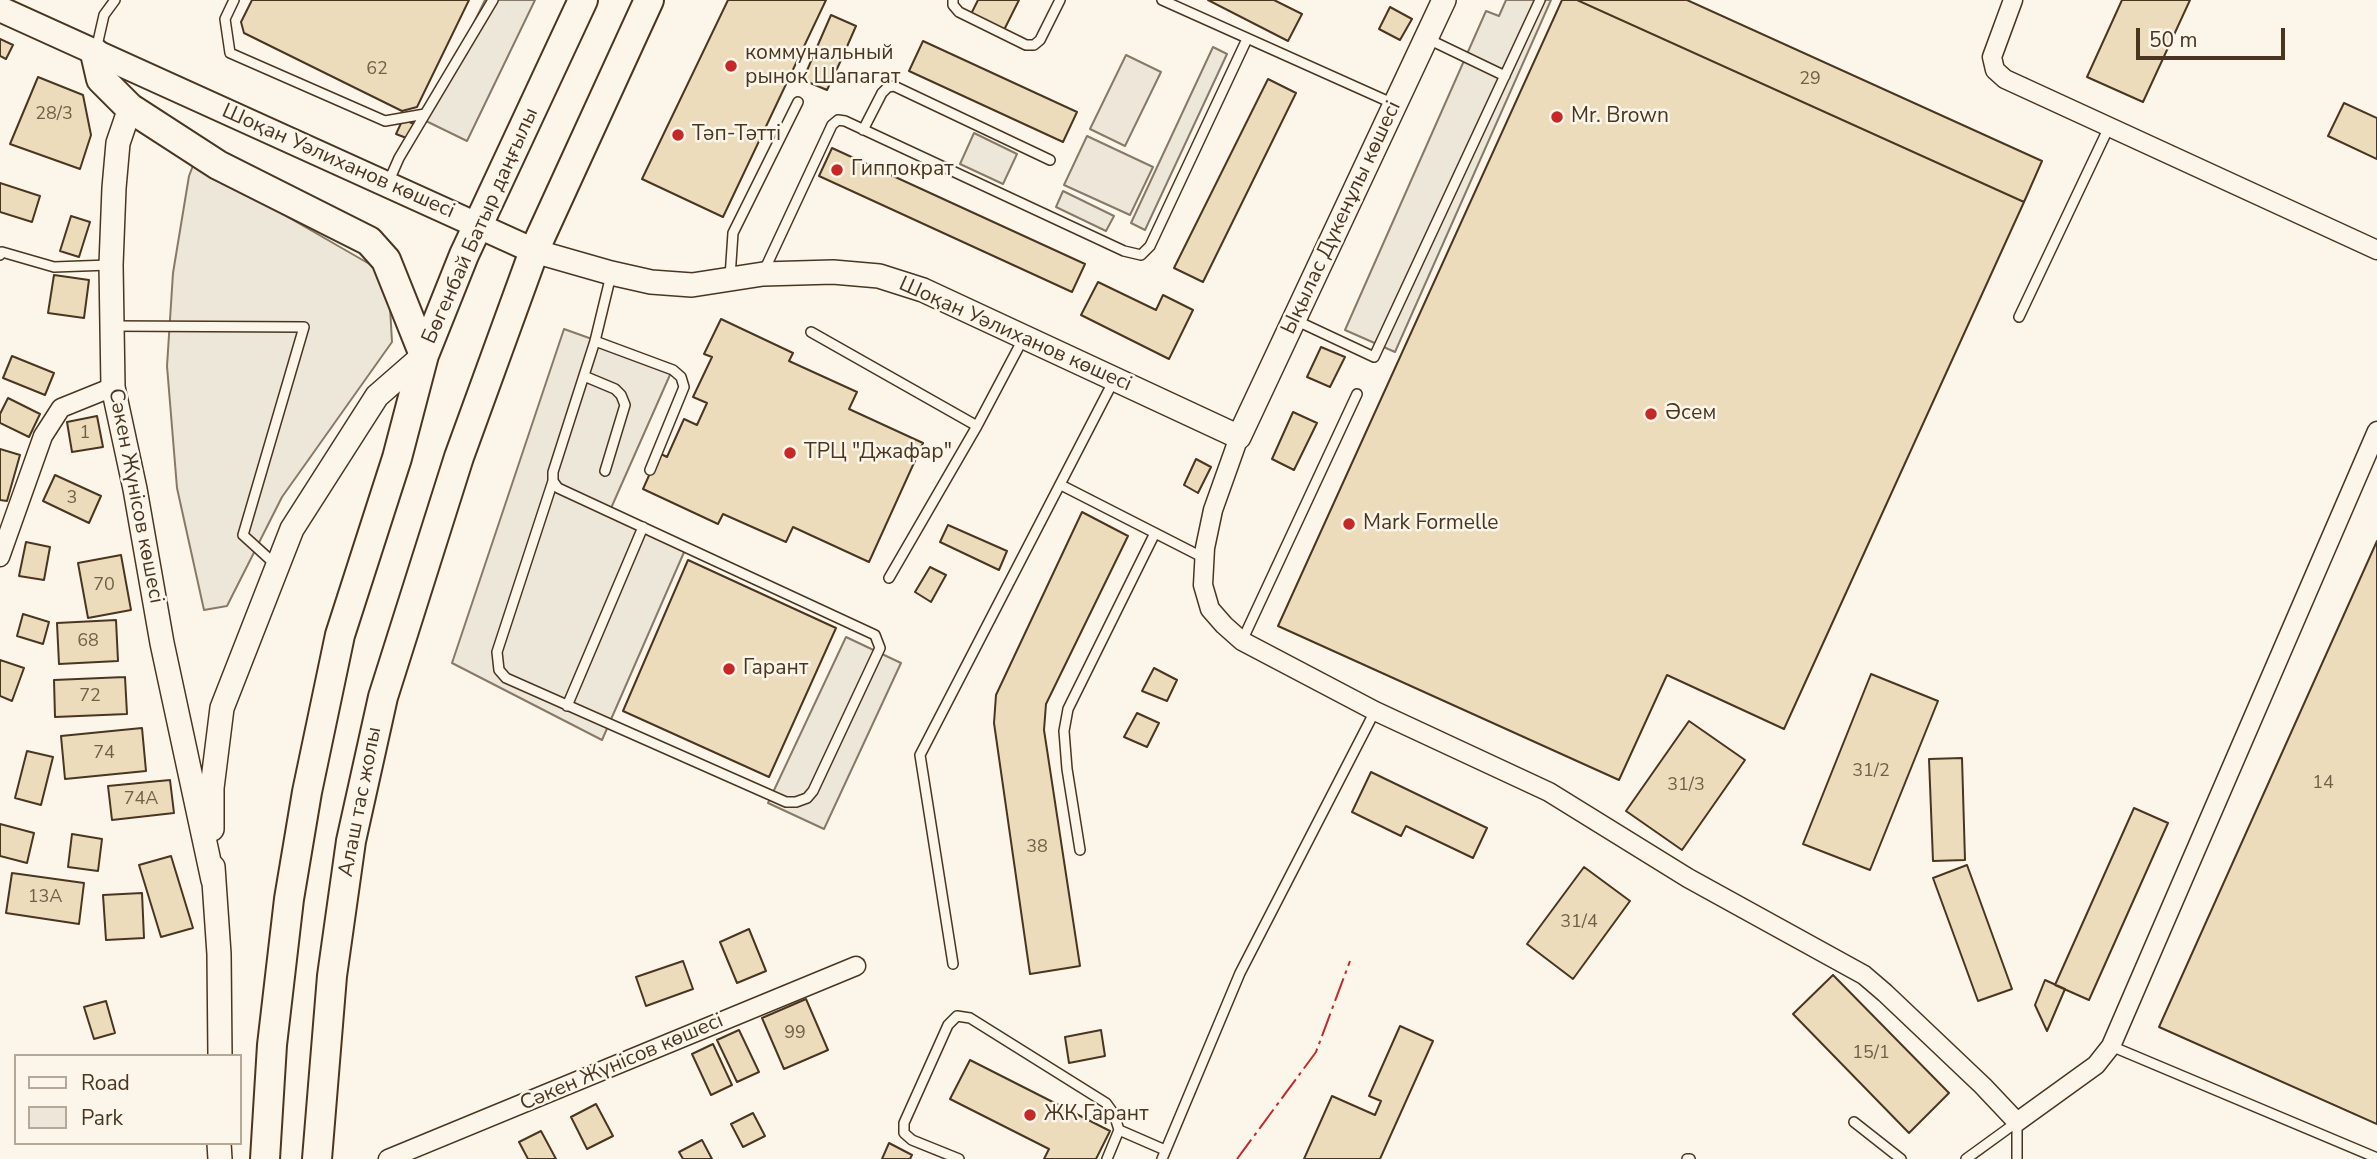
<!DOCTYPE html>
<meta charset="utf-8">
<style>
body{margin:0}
#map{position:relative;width:2377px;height:1159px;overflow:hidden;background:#fbf6e9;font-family:"Nunito Sans",sans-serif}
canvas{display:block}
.legend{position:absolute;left:14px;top:1054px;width:228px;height:91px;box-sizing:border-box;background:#fbf6e9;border:2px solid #b4a999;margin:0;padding:9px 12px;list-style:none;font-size:21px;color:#4a3520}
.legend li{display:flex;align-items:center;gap:14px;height:35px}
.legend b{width:35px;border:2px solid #b4a999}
.scale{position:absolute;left:2136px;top:28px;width:149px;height:32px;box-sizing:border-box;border:4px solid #4a3520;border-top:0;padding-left:9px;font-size:21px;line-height:24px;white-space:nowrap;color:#4a3520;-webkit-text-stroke:5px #fbf6e9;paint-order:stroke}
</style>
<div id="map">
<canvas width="2377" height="1159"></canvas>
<ul class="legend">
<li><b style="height:9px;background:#fbf6e9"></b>Road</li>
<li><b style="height:19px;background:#ede6d9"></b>Park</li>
</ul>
<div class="scale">50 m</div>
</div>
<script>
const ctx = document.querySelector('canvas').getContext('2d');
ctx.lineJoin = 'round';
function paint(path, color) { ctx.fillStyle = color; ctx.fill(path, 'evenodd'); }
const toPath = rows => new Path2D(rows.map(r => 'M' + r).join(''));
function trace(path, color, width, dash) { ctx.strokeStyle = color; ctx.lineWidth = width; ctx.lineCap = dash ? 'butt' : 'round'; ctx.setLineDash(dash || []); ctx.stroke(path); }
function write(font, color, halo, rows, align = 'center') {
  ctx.font = font + ' "Nunito Sans",sans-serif'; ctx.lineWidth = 5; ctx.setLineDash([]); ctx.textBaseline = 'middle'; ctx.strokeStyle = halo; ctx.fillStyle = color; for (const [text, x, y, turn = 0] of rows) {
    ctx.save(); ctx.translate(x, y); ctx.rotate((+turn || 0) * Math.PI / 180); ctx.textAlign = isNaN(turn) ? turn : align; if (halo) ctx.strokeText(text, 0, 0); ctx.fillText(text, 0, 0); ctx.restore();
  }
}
const green = toPath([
 [1126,55,1161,72,1125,146,1090,129,1126,55],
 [1087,136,1153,167,1130,215,1064,185,1087,136]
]);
paint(green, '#ede6d9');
trace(green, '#887966', 2);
const parking = toPath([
 [485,0,535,0,467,141,426,121,485,0],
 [1506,0,1551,0,1395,352,1345,330,1486,11,1499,16,1506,0],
 [1213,47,1227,54,1145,230,1131,223,1213,47],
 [974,133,1017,154,1003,184,960,164,974,133],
 [194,163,373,266,390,307,392,342,282,497,227,606,204,610,177,488,167,366,173,273,189,176,194,163],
 [1063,191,1114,216,1106,231,1056,207,1063,191],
 [564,329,673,368,608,515,685,550,602,740,452,663,564,329],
 [846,637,901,663,824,829,768,803,846,637]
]);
paint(parking, '#ede7d9');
trace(parking, '#887966', 2);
const building = toPath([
 [252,0,469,0,417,107,402,111,244,33,241,22,252,0],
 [728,0,826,0,723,217,642,179,728,0],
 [978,0,1019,0,1004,30,971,14,978,0],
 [1208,0,1274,0,1302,14,1288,41,1208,0],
 [1562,0,1577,0,2024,202,1784,729,1667,675,1619,780,1278,626,1562,0],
 [1577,0,1687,0,2042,161,2024,202,1577,0],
 [2122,0,2190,0,2143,102,2087,77,2122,0],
 [1390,7,1412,19,1400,40,1379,29,1390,7],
 [831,15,856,26,842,58,817,47,831,15],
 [0,39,13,45,6,59,0,56,0,39],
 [923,41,1077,112,1063,142,909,71,923,41],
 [817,47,842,58,827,90,803,80,817,47],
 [38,77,83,95,91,135,80,169,10,144,38,77],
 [1268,79,1296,93,1203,282,1174,268,1268,79],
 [2344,103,2377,118,2377,159,2328,136,2344,103],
 [403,119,416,125,409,139,396,134,403,119],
 [832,148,1085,264,1072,292,819,176,832,148],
 [0,183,40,196,32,222,0,212,0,183],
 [71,216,90,222,79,257,60,251,71,216],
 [54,275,89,280,84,318,48,313,54,275],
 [1098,282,1156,310,1163,295,1193,310,1169,359,1081,315,1098,282],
 [721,319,793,353,789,361,857,392,849,409,923,443,869,562,793,527,786,542,723,514,718,524,643,489,659,453,667,457,684,419,697,425,707,403,693,397,712,357,704,354,721,319],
 [1321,347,1345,357,1330,387,1307,377,1321,347],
 [12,356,54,373,45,395,3,378,12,356],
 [8,398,40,414,29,437,0,423,0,414,8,398],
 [1293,412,1317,423,1294,470,1272,459,1293,412],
 [97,416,103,447,72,452,67,422,97,416],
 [0,449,20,455,7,501,0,500,0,449],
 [1196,459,1211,467,1198,493,1184,485,1196,459],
 [55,475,101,496,89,523,43,501,55,475],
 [1082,512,1128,536,1046,704,1044,730,1080,966,1030,974,994,723,996,695,1082,512],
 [948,525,1007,551,999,570,940,542,948,525],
 [2377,541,2377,1124,2159,1027,2377,541],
 [26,542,50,547,44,580,19,576,26,542],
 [121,555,131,610,88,618,78,563,121,555],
 [688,560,836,628,769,777,623,711,688,560],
 [930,567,946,575,931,602,915,592,930,567],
 [23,614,49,622,43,644,17,636,23,614],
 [116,620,118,661,59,664,57,623,116,620],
 [0,660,24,668,12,701,0,696,0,660],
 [1154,668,1177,680,1167,701,1142,691,1154,668],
 [1871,674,1938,701,1870,870,1803,844,1871,674],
 [125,677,127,714,55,717,54,680,125,677],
 [1137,713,1159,723,1147,747,1124,737,1137,713],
 [1689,721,1745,760,1682,850,1626,811,1689,721],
 [142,728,146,771,65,779,61,736,142,728],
 [27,751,53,757,41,805,15,798,27,751],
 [1962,758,1965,860,1933,861,1929,759,1962,758],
 [1371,772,1487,828,1473,858,1406,826,1401,836,1352,812,1371,772],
 [170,780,174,813,112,820,108,786,170,780],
 [2134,808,2168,823,2089,1000,2055,985,2134,808],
 [0,824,34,833,27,863,0,856,0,824],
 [72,834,102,839,98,871,68,867,72,834],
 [171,856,193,928,161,937,139,865,171,856],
 [1967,865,2012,989,1978,1001,1933,878,1967,865],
 [1584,867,1630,901,1573,979,1527,944,1584,867],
 [12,873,84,883,79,924,6,913,12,873],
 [142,893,144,938,106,940,103,895,142,893],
 [749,929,766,971,737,983,720,942,749,929],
 [683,961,693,989,646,1006,636,977,683,961],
 [1833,975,1949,1093,1909,1133,1793,1014,1833,975],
 [2045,980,2065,989,2047,1031,2035,1005,2045,980],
 [806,999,828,1050,784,1069,762,1018,806,999],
 [106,1001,115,1033,94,1039,84,1007,106,1001],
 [1400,1026,1433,1041,1380,1159,1304,1159,1332,1096,1375,1115,1381,1101,1369,1096,1400,1026],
 [739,1030,759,1072,737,1082,717,1040,739,1030],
 [1101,1030,1105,1056,1069,1063,1065,1037,1101,1030],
 [713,1044,732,1085,711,1095,692,1054,713,1044],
 [970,1060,1110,1131,1096,1159,1044,1159,1049,1149,950,1099,970,1060],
 [596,1104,613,1136,587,1149,571,1117,596,1104],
 [753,1113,765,1136,743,1147,731,1124,753,1113],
 [541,1131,556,1159,528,1159,519,1142,541,1131],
 [702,1140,712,1159,683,1159,679,1152,702,1140],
 [889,1143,912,1155,910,1159,882,1159,889,1143]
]);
paint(building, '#ecdcbc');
trace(building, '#4a3520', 2);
const service = toPath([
 [234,0,225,19,230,53,385,121,425,114],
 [953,0,953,5,959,12,1026,45,1034,45,1040,40,1060,0],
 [1162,0,1394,104],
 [1428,39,1505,76],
 [96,50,104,15,115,0],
 [863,130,882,93,888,87,894,86,1050,160],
 [388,183,399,158,493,0],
 [0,255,2,252,54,267,109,265],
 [763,273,832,125,838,120,845,121,1124,251,1141,255,1150,246,1247,39],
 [730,277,733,233,798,102],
 [2019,317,2109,127],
 [1295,320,1374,357,1540,0],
 [112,326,304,327,243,535,276,565],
 [811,332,977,426],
 [595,341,673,370,681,377,684,387,650,470],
 [584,376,615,389,621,395,625,405,605,471],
 [553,481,497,652,499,670,506,678,786,802,796,802,807,798,813,791,880,648,875,635,558,488,553,481,553,472,595,341,611,275],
 [1061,485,1204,558],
 [889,578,977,426,1023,339],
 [1242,641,1357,394],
 [567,706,643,527],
 [1080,850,1067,769,1064,731,1068,709,1155,533],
 [953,964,920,755,1114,380],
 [2111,1046,2377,1158],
 [1854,1122,1901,1159],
 [1119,1130,1165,1150],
 [959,1159,912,1140,904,1133,904,1123,948,1025,957,1016,970,1018,1106,1103,1114,1114,1119,1130,1107,1159],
 [1162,1159,1240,973,1375,711],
 [1687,1159,1690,1159],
 [1966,1159,2017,1122],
 [2017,1159,2017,1122]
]);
const minor = toPath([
 [2013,0,1992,57,1995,70,2005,79,2377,250],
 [1239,437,1213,510,1205,548,1203,585,1210,609,1224,625,1242,641,1375,711,1549,792,1688,878,1864,975,1885,993,1983,1086,2017,1122,2096,1065,2111,1046,2377,431],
 [0,557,43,436,61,408,113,387],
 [388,1159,856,966]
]);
const tertiary = toPath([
 [130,108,118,143,114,188,111,265,113,387,135,489,162,643,213,880],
 [534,251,611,273,651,282,692,285,763,274,833,272,879,276,923,290,1239,437,1444,0],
 [212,829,212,788,222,708,292,529,377,396,424,355],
 [213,867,219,954,220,1056],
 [219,1143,220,1159]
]);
const secondary = toPath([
 [0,9,534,251]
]);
const primary = toPath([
 [95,53,101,79,130,108,218,165,369,241,386,260,424,355],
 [265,1159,272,1045,289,899,307,792,340,635,397,458,424,355,464,255,583,0],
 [317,1159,332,976,351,841,383,697,459,457,534,251,649,0]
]);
trace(service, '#4a3520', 12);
trace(minor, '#4a3520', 21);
trace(tertiary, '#4a3520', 26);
trace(secondary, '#4a3520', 28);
trace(primary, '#4a3520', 32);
trace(service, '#fbf6e9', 9);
trace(minor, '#fbf6e9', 18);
trace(tertiary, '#fbf6e9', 23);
trace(secondary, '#fbf6e9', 24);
trace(primary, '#fbf6e9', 28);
trace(toPath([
 [1237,1159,1316,1052,1350,961]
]), '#c62828', 2, [24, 5, 3.5, 5]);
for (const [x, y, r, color] of [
 [731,66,7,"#c62828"],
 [1557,117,7,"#c62828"],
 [678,135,7,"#c62828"],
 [837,170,7,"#c62828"],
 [1651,414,7,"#c62828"],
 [790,453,7,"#c62828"],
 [1349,524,7,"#c62828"],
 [729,669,7,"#c62828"],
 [1030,1115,7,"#c62828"]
]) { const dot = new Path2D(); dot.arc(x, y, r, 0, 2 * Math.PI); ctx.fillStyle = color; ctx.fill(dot); trace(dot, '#fbf6e9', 2.5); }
write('18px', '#725f47', null, [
 ["62",377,70],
 ["29",1810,80],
 ["28/3",54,115],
 ["1",85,434],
 ["3",72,499],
 ["70",104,586],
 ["68",88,642],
 ["72",90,697],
 ["74",104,754],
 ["31/2",1871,772],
 ["14",2323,784],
 ["31/3",1686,786],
 ["74А",141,800],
 ["38",1037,848],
 ["13А",45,898],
 ["31/4",1579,923],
 ["99",795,1034],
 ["15/1",1871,1054]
]);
write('21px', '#4a3520', '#fbf6e9', [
 ["коммунальный",745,54],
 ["рынок Шапагат",745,78],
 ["Mr. Brown",1571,117],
 ["Тәп-Тәтті",692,135],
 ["Гиппократ",851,170],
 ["Әсем",1665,414],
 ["ТРЦ \"Джафар\"",804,453],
 ["Mark Formelle",1363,524],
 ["Гарант",743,669],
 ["ЖК Гарант",1044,1115]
], 'left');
write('21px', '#4a3520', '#fbf6e9', [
 ["Шоқан Уәлиханов көшесі",338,162,24],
 ["Ықылас Дүкенұлы көшесі",1342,218,-65],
 ["Бөгенбай Батыр даңғылы",481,226,-66],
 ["Шоқан Уәлиханов көшесі",1015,335,24],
 ["Сәкен Жүнісов көшесі",135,496,79],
 ["Алаш тас жолы",361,802,-79],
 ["Сәкен Жүнісов көшесі",622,1063,-23]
]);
</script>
